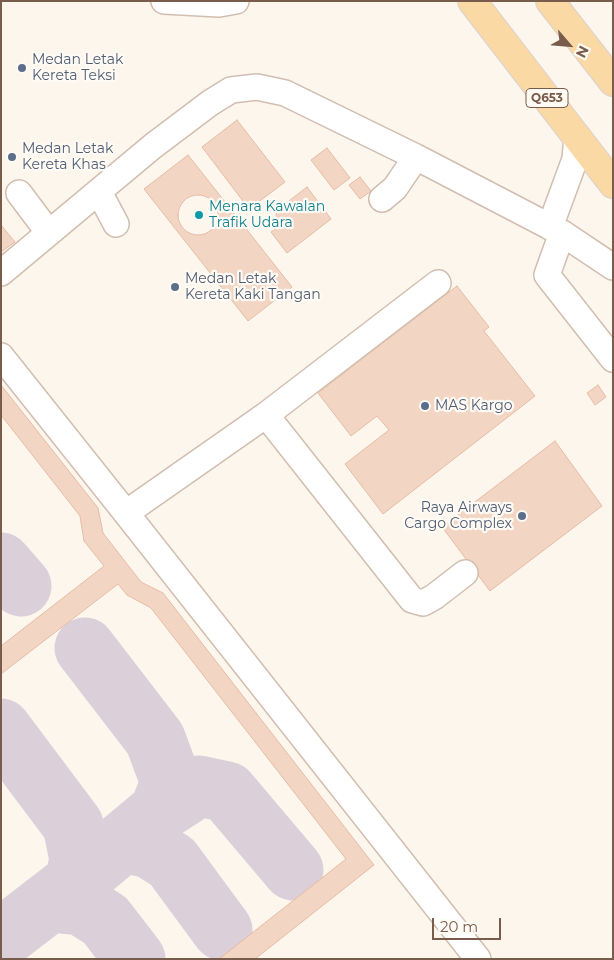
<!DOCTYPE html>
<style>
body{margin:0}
#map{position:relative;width:614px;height:960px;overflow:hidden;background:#fdf6ec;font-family:Montserrat,sans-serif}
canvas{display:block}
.frame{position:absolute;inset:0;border:2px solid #7a5c4d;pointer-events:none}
.north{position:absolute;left:544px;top:20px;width:50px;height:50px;-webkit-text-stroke:4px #fffaf3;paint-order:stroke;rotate:117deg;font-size:14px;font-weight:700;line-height:20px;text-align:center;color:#7a5c4d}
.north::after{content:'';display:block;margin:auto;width:18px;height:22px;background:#7a5c4d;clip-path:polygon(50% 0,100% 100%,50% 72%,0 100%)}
.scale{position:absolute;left:432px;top:918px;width:69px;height:22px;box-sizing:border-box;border:2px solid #7a5c4d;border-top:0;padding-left:6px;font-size:15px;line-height:18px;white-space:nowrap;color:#7a5c4d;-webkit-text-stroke:4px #fffaf3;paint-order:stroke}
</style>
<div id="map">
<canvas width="614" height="960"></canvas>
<div class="frame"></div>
<div class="north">N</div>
<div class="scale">20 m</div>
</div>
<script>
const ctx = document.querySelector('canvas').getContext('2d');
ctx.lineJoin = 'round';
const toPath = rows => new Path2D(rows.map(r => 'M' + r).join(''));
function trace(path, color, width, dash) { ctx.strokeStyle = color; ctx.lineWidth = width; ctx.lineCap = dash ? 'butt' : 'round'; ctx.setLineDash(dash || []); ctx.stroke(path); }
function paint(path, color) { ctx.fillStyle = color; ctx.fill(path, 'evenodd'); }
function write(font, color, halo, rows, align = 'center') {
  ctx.font = font + ' Montserrat,sans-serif'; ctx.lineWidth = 4.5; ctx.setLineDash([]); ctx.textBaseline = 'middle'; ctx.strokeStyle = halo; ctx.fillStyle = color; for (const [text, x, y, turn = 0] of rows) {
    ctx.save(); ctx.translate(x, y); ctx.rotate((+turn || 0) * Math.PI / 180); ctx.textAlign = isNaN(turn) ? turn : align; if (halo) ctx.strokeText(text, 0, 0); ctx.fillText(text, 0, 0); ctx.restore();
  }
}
trace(toPath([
 [1,563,21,586],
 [85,648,155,739,171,782,160,811],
 [1,729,73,825,80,859,75,882],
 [123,842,150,848,172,862,222,930],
 [49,902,81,905,105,920,135,959],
 [1,939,75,882,160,811,199,786,227,792,293,870]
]), '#dbcfda', 61);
const building = toPath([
 [237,120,285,182,249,209,202,147,237,120],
 [327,148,350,178,334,190,311,160,327,148],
 [188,155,292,287,248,321,144,189,188,155],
 [360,177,371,191,360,199,349,185,360,177],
 [307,187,331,219,287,253,271,232,277,228,276,211,307,187],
 '178 215a20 20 0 1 1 40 0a20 20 0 1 1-40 0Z',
 [1,225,15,242,1,252,1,225],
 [457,286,489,327,484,331,535,396,383,514,345,464,389,430,377,416,351,436,318,393,457,286],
 [1,385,98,508,103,533,141,582,163,593,374,865,255,959,219,959,346,859,151,608,127,595,118,584,1,674,1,646,104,566,84,541,80,516,1,415,1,385],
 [598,385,606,397,595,405,587,393,598,385],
 [555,441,602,506,490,591,442,527,555,441]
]);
paint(building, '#f3d5c3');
trace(building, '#e6bba3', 1);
const minor = toPath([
 [164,1,219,4,236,1],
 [99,192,116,224],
 [19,193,49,233],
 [382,199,395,188,416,157],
 [550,227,575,159,577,136],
 [562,233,547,275,613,359],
 [1,273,153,146,210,103,231,90,257,87,285,93,416,157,562,233,613,267],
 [438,283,266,415,126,513,478,959],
 [1,356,126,513],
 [266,415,412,600,423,603,434,597,465,573]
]);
const major = toPath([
 [472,1,613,184],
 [550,1,613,82]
]);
trace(minor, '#d1beb0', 28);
trace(major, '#dad1cd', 30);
trace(minor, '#fff', 25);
trace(major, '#fbd9a5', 28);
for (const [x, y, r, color] of [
 [22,68,5,"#5c6f8a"],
 [12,157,5,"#5c6f8a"],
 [199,215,5,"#0f9aa8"],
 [175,287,5,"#5c6f8a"],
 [425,406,5,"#5c6f8a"],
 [522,516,5,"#5c6f8a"]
]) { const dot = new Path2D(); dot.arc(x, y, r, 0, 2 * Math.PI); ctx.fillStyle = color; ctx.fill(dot); trace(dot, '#fffaf3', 2); }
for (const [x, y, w] of [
 [547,98,42]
]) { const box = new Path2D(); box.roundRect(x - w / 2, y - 9.5, w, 19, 4); ctx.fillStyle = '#fffaf3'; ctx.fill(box); trace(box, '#7a5c4d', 1); }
write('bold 12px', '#7a5c4d', null, [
 ["Q653",547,98]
]);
write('14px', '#4e5e75', '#fffaf3', [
 ["Medan Letak",32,60],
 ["Kereta Teksi",32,76],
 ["Medan Letak",22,149],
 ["Kereta Khas",22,165],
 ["Medan Letak",185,279],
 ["Kereta Kaki Tangan",185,295],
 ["MAS Kargo",435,406],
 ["Raya Airways",512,508,"right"],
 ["Cargo Complex",512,524,"right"]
], 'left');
write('14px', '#0d838f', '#fffaf3', [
 ["Menara Kawalan",209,207],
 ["Trafik Udara",209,223]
], 'left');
</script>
